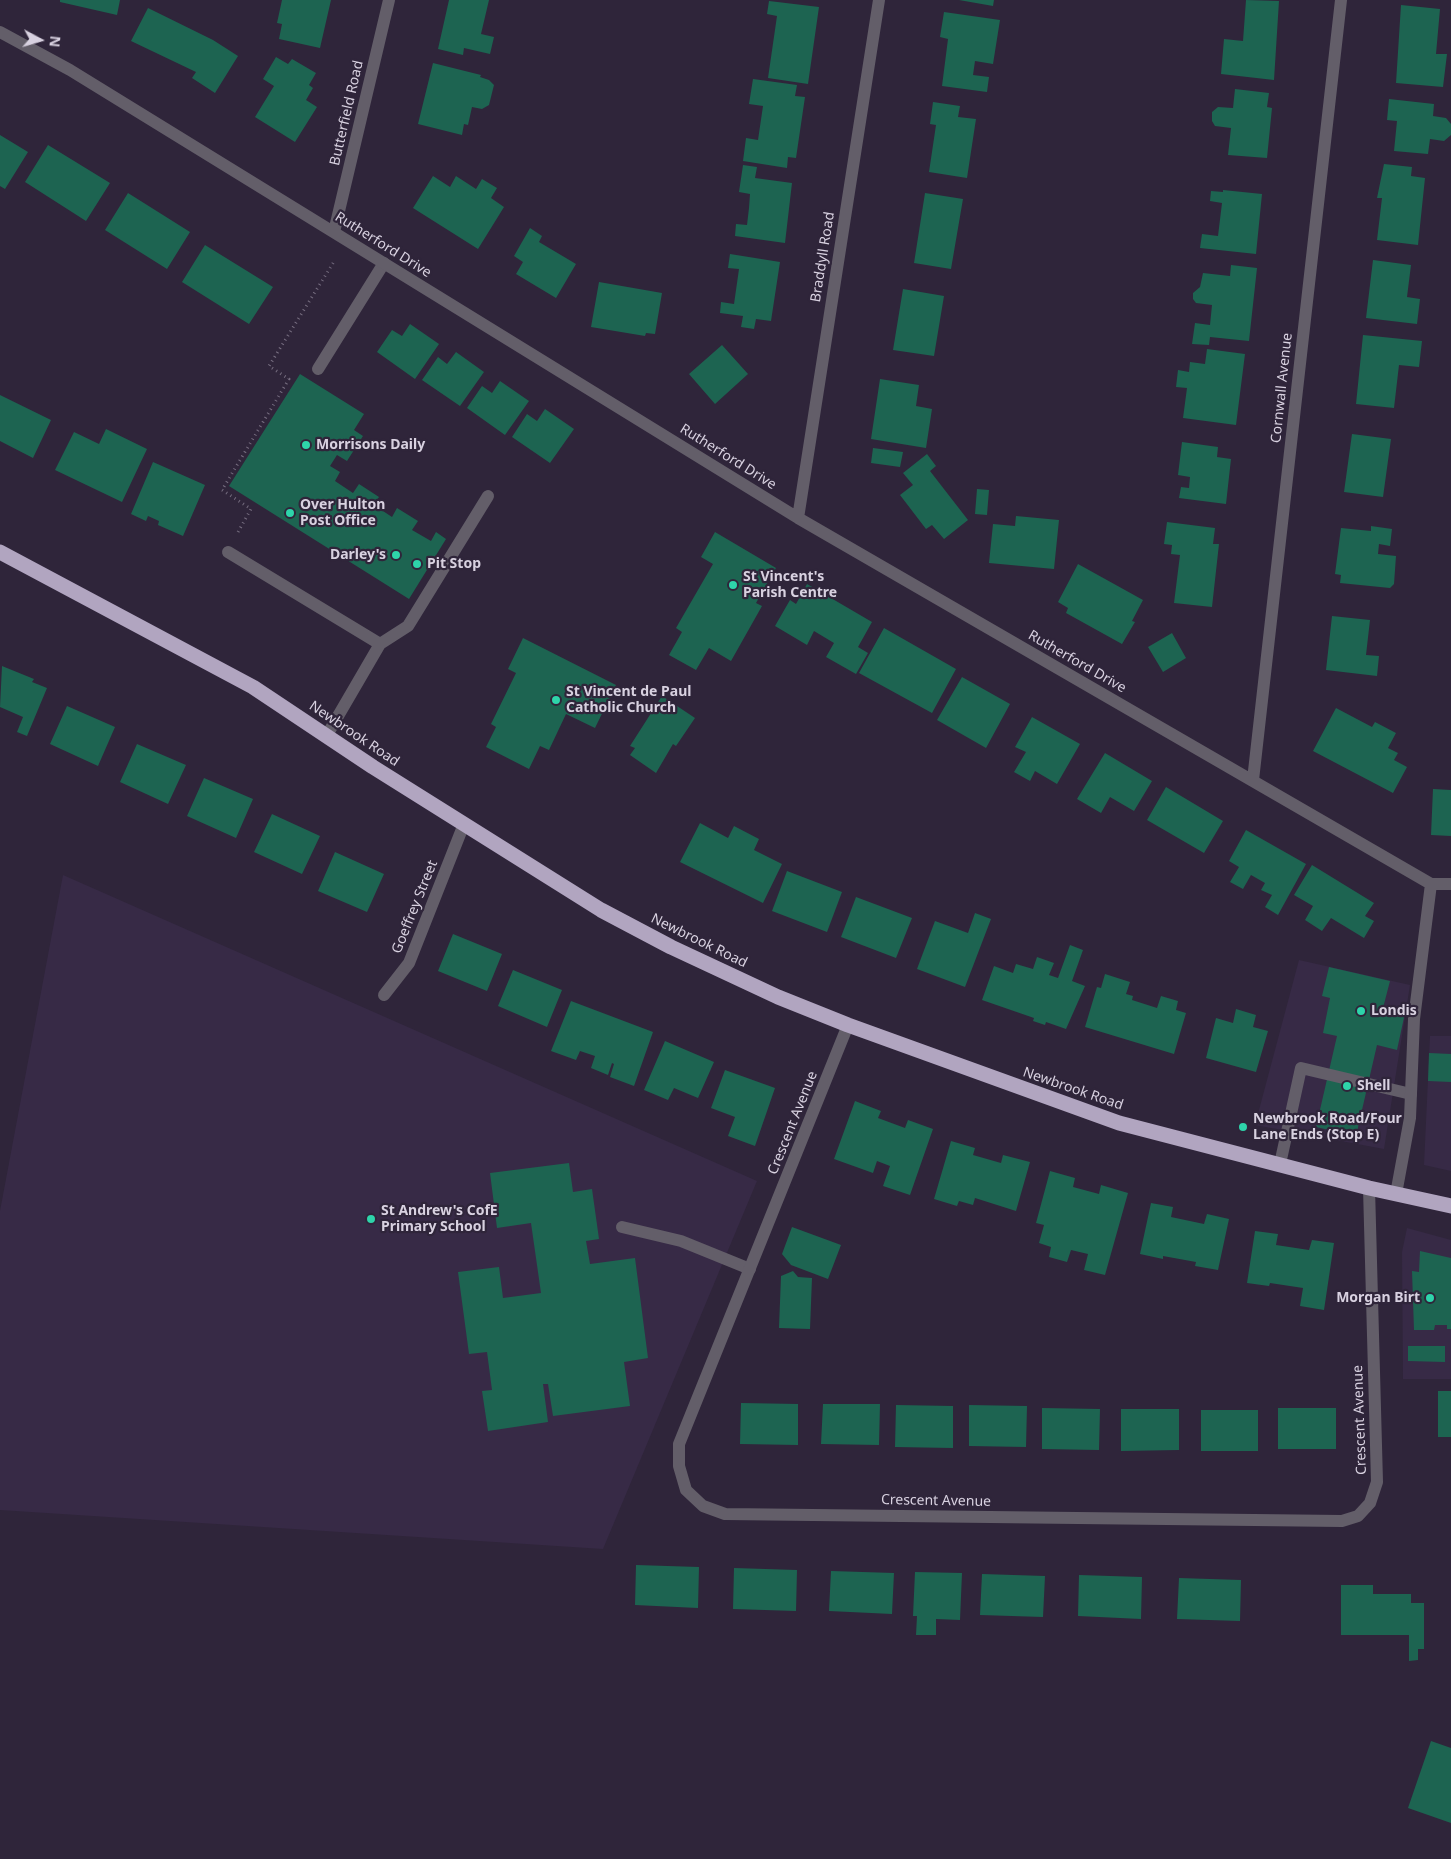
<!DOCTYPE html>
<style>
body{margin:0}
#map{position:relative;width:1451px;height:1859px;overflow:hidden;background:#2f253a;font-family:"Noto Sans",sans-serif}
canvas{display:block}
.north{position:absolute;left:15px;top:15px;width:50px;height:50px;-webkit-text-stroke:4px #2f253a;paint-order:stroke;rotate:96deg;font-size:14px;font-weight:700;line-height:20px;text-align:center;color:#d8d1e0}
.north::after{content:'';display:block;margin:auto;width:18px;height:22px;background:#d8d1e0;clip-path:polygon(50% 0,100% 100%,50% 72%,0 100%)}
</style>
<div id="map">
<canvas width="1451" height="1859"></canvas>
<div class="north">N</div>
</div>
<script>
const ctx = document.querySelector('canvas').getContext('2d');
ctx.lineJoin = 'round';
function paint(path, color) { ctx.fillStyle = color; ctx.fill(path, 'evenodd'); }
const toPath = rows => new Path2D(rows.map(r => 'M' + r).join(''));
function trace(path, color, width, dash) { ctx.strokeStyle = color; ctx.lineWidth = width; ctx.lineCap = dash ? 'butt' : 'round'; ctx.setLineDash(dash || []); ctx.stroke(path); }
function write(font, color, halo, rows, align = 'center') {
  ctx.font = font + ' "Noto Sans",sans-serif'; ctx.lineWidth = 4.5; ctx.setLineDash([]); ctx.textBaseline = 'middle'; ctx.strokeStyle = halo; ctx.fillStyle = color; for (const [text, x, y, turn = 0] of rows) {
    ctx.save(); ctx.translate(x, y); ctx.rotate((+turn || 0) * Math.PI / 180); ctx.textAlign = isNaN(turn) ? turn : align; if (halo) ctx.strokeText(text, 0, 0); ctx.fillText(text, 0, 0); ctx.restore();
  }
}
paint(toPath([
 [63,875,757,1181,603,1549,0,1510,0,1211],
 [1299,960,1410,985,1384,1149,1255,1125],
 [1430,1036,1451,1036,1451,1171,1424,1165],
 [1407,1228,1451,1240,1451,1379,1403,1379,1402,1252]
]), '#372a46');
paint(toPath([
 [60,0,120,0,117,15,60,2],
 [282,0,331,0,320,48,279,39,282,24,277,23],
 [449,0,489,0,481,34,494,37,490,54,464,48,463,55,438,49],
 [959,0,994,0,993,6],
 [1246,0,1279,1,1274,80,1221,74,1224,39,1243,41],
 [769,1,819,7,808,84,768,78,777,16,767,14],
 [1401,5,1440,9,1436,54,1447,54,1443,87,1396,83],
 [148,8,213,40,238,56,215,93,192,78,196,72,131,41],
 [944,12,1000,20,993,64,975,61,973,75,989,77,987,92,942,86,948,39,940,37],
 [276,57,288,64,292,59,316,73,309,85,313,88,306,100,317,107,295,142,255,117,274,86,263,79],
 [433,63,481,75,480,77,489,80,494,85,489,105,482,109,472,107,468,125,464,124,462,135,418,124],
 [753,79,797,85,795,96,805,97,796,158,788,157,787,168,743,161,746,138,758,140,763,106,749,104],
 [1235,89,1269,93,1267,107,1272,108,1267,158,1228,155,1231,128,1215,126,1212,121,1212,112,1218,107,1233,108],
 [1389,99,1434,104,1433,116,1446,118,1451,124,1451,135,1444,141,1430,139,1428,154,1394,151,1397,121,1387,120],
 [933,102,960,106,958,117,976,119,967,178,929,172,936,125,930,124],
 [0,135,28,152,5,189,0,186],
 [48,145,110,183,86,221,25,182],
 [1384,164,1412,167,1411,176,1425,178,1418,245,1377,240,1382,198,1377,198],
 [743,165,757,167,755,178,792,183,785,243,735,236,736,224,747,225,749,208,750,194,739,192],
 [433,176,450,187,456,176,476,189,482,179,497,188,491,198,504,207,478,249,413,208],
 [1223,190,1262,194,1256,254,1200,248,1202,234,1218,236,1222,203,1210,201,1211,191,1223,192],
 [128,193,190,232,167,269,105,230],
 [925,193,963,199,951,269,914,263],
 [530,228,542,236,539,242,576,264,556,298,516,274,523,262,514,256],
 [205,245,273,287,249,324,182,282],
 [730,254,780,262,771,321,756,319,754,329,741,327,743,316,720,313,721,302,734,304,739,269,728,268],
 [1373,260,1411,265,1407,297,1420,299,1417,324,1366,318],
 [1231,265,1257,268,1249,341,1210,337,1209,345,1192,344,1195,323,1210,325,1212,305,1196,303,1193,299,1193,293,1200,287,1203,273,1230,276],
 [599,282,662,293,655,334,646,333,645,336,591,327],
 [903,289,944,296,934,356,893,350],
 [410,324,439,344,415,379,377,352,392,330,402,336],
 [1363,335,1422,341,1419,367,1399,365,1394,408,1356,404],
 [722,345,748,374,715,404,689,374],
 [1207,349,1245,354,1236,425,1183,418,1187,388,1176,387,1178,370,1189,372,1190,362,1205,364],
 [456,352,484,372,460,406,422,380,438,357,447,364],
 [300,374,364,414,354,430,363,436,347,461,337,455,330,466,340,472,335,481,353,493,359,484,379,497,373,506,383,511,392,517,397,508,418,521,412,530,431,541,436,532,446,539,409,599,229,486],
 [880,379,919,385,916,406,932,409,926,448,871,439],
 [500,381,529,401,505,435,467,408,482,386,492,393],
 [0,395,51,420,33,458,0,441],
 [545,409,574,429,550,463,512,437,527,414,537,421],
 [106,429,147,449,122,502,55,470,74,432,99,444],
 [1352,434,1391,439,1383,497,1344,492],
 [1182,442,1218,447,1217,457,1231,459,1226,504,1179,498,1181,487,1189,488,1190,477,1178,475],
 [873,448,903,452,900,467,871,463],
 [927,454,936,466,930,471,968,520,944,539,932,525,926,529,900,495,913,485,903,473],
 [153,462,205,485,183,536,158,525,159,521,148,516,146,521,131,514],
 [977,489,989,490,987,515,975,514],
 [1016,516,1059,520,1054,569,989,563,993,524,1015,526],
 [1167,522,1215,528,1213,544,1219,544,1212,607,1174,603,1180,555,1171,554,1172,545,1164,544],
 [1371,526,1392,529,1390,546,1379,544,1378,554,1396,556,1394,584,1390,588,1340,583,1341,575,1335,574,1341,528,1371,531],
 [715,532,776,568,756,603,762,606,731,661,709,648,696,670,669,655,682,632,676,628,713,564,701,557],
 [1078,564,1143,600,1132,621,1135,622,1122,644,1066,613,1068,608,1058,602],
 [807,584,872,622,858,647,868,653,856,674,826,657,834,643,814,631,807,645,775,626,790,600,796,604],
 [1332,616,1370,620,1366,655,1379,656,1377,676,1326,670],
 [884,628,956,669,932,713,859,673],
 [1172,633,1186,658,1163,672,1148,647],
 [523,638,616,685,595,728,566,714,549,750,540,746,529,769,486,747,496,727,491,724,516,673,508,669],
 [2,666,34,679,32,682,47,688,27,736,17,732,23,717,0,707],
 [962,677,1010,704,986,748,937,720],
 [662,696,695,718,676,746,673,744,656,773,630,755,635,748,630,746],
 [67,706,115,727,98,766,50,744],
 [1336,708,1372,727,1375,722,1396,733,1388,748,1398,753,1394,760,1407,767,1393,793,1313,751],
 [1032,717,1080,744,1057,784,1035,771,1030,781,1014,772,1026,752,1015,747],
 [137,744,186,765,168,804,120,782],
 [1105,753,1152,781,1134,811,1110,797,1101,813,1077,799],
 [204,778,253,799,236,838,187,816],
 [1166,787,1223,821,1204,853,1147,820],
 [1433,789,1451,790,1451,836,1431,835],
 [272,814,320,836,302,874,254,852],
 [700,823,728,838,734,826,759,839,754,850,782,864,763,903,680,862],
 [1246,830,1306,864,1278,915,1265,907,1272,895,1261,890,1265,883,1251,875,1243,889,1230,882,1239,867,1229,861],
 [335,852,384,874,367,912,318,891],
 [1312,865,1374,903,1365,916,1374,921,1364,938,1331,918,1322,931,1305,920,1313,906,1294,895],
 [787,871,842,892,827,932,772,911],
 [856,897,912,918,896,958,841,937],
 [975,913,991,919,965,987,917,969,935,921,968,933],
 [453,934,502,954,487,991,438,971],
 [1070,945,1083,950,1072,981,1085,986,1066,1029,1046,1022,1045,1025,1033,1021,1034,1018,982,1000,994,966,1013,973,1016,964,1033,969,1037,957,1054,963,1049,975,1058,978],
 [1329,967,1390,981,1383,1008,1405,1013,1397,1050,1377,1045,1356,1136,1316,1127,1337,1036,1323,1033,1330,998,1322,996],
 [513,970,562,990,547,1027,498,1006],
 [1105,974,1130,982,1126,994,1133,996,1132,1000,1157,1008,1161,996,1178,1001,1176,1010,1186,1013,1174,1054,1085,1027,1097,987,1101,988],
 [571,1001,653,1032,634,1086,610,1077,614,1064,612,1063,608,1075,591,1068,595,1056,580,1051,576,1060,551,1051],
 [1236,1009,1256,1015,1253,1027,1268,1031,1256,1072,1206,1058,1216,1018,1233,1023],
 [665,1041,714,1062,698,1098,674,1088,668,1100,644,1090],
 [1429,1053,1451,1054,1451,1082,1428,1081],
 [725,1070,775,1088,755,1146,728,1136,735,1117,711,1108],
 [855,1101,881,1111,878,1118,905,1128,908,1120,933,1129,910,1195,883,1186,890,1166,877,1161,873,1173,834,1159],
 [951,1141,975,1148,973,1155,1001,1163,1003,1155,1030,1162,1016,1211,975,1198,973,1205,959,1201,957,1206,934,1199],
 [569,1163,573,1192,592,1189,599,1239,586,1241,590,1264,635,1258,648,1358,624,1362,630,1406,553,1416,548,1384,543,1384,548,1422,488,1431,482,1391,492,1390,487,1352,469,1354,458,1272,499,1267,503,1298,541,1293,531,1223,497,1228,490,1173],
 [1050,1171,1075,1178,1073,1187,1099,1194,1101,1185,1128,1193,1105,1275,1084,1270,1088,1254,1071,1250,1067,1262,1049,1257,1051,1247,1039,1243,1044,1225,1036,1223],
 [1151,1203,1173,1207,1171,1217,1204,1224,1207,1214,1229,1219,1218,1270,1195,1266,1196,1262,1163,1256,1163,1259,1140,1254],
 [792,1227,841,1245,828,1279,791,1265,782,1254],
 [1255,1231,1278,1234,1276,1245,1309,1250,1312,1240,1334,1243,1324,1310,1300,1306,1303,1288,1270,1283,1269,1286,1247,1283],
 [1420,1251,1451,1258,1451,1329,1447,1329,1447,1325,1435,1325,1434,1330,1414,1330,1412,1271,1419,1272],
 [793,1271,798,1277,812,1278,810,1329,779,1328,781,1276],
 [1408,1346,1445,1346,1445,1362,1408,1361],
 [1438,1391,1451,1391,1451,1437,1438,1437],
 [741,1403,798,1404,798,1445,740,1444],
 [823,1404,880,1404,879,1445,821,1444],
 [896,1405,953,1406,953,1448,895,1447],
 [969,1405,1027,1406,1026,1447,969,1446],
 [1042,1408,1100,1409,1099,1450,1042,1449],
 [1278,1408,1336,1408,1336,1449,1278,1449],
 [1121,1409,1179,1409,1179,1450,1121,1451],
 [1201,1410,1258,1410,1258,1451,1201,1451],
 [636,1565,699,1567,698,1608,635,1605],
 [734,1568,797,1570,796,1611,733,1609],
 [831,1571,894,1573,892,1614,829,1611],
 [915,1572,962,1573,960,1620,936,1619,936,1635,916,1635,917,1616,913,1616],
 [982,1574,1045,1576,1043,1617,980,1615],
 [1079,1575,1142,1577,1141,1619,1078,1616],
 [1179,1578,1241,1580,1240,1621,1177,1619],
 [1341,1585,1373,1585,1373,1594,1411,1594,1411,1603,1424,1603,1424,1649,1418,1649,1418,1660,1409,1661,1409,1635,1341,1635],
 [1431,1741,1451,1748,1451,1823,1408,1808]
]), '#1d6451');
trace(toPath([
 [238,532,251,509,222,490,289,379,269,366,335,260]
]), '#776e80', 3, [1, 4]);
trace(toPath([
 [318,369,384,263],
 [228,552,380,644],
 [327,735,380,644,408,626,488,496],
 [384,995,409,963,464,824],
 [1280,1164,1301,1068,1411,1094],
 [622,1227,681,1241,750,1269]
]), '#635e69', 12);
trace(toPath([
 [0,32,70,70,798,518,1431,884,1451,884],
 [334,232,389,0],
 [798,518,879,0],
 [1253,780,1341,0],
 [848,1025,679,1444,679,1466,686,1490,703,1506,725,1514,1342,1521,1358,1516,1370,1503,1377,1482,1369,1188],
 [1396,1194,1410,1118,1414,1019,1431,884]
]), '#635e69', 12);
trace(toPath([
 [0,552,253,687,373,767,601,910,671,947,778,997,848,1025,1119,1123,1369,1188,1451,1206]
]), '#b1a5c0', 15);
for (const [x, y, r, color] of [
 [306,445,5,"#2ed4aa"],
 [290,513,5,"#2ed4aa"],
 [396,555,5,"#2ed4aa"],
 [417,564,5,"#2ed4aa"],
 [733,585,5,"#2ed4aa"],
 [556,700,5,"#2ed4aa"],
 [1361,1011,5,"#2ed4aa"],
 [1347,1086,5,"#2ed4aa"],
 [1243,1127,5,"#2ed4aa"],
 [371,1219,5,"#2ed4aa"],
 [1430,1298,5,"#2ed4aa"]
]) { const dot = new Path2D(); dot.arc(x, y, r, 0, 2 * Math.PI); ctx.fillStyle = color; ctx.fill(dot); trace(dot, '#2f253a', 2); }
write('14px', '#d8d1e0', '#2f253a', [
 ["Butterfield Road",347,113,-77],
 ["Rutherford Drive",383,245,32],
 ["Braddyll Road",823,257,-81],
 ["Cornwall Avenue",1282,388,-84],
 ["Rutherford Drive",728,457,32],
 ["Rutherford Drive",1077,662,30],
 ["Newbrook Road",354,734,34],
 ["Goeffrey Street",415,907,-68],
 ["Newbrook Road",699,941,26],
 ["Newbrook Road",1073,1089,19],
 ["Crescent Avenue",793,1123,-68],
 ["Crescent Avenue",1360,1420,-92],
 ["Crescent Avenue",936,1501,1]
]);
write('bold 14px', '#d8d1e0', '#2f253a', [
 ["Morrisons Daily",316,445],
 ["Over Hulton",300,505],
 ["Post Office",300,521],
 ["Darley's",386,555,"right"],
 ["Pit Stop",427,564],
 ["St Vincent's",743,577],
 ["Parish Centre",743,593],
 ["St Vincent de Paul",566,692],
 ["Catholic Church",566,708],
 ["Londis",1371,1011],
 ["Shell",1357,1086],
 ["Newbrook Road/Four",1253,1119],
 ["Lane Ends (Stop E)",1253,1135],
 ["St Andrew's CofE",381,1211],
 ["Primary School",381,1227],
 ["Morgan Birt",1420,1298,"right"]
], 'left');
</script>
